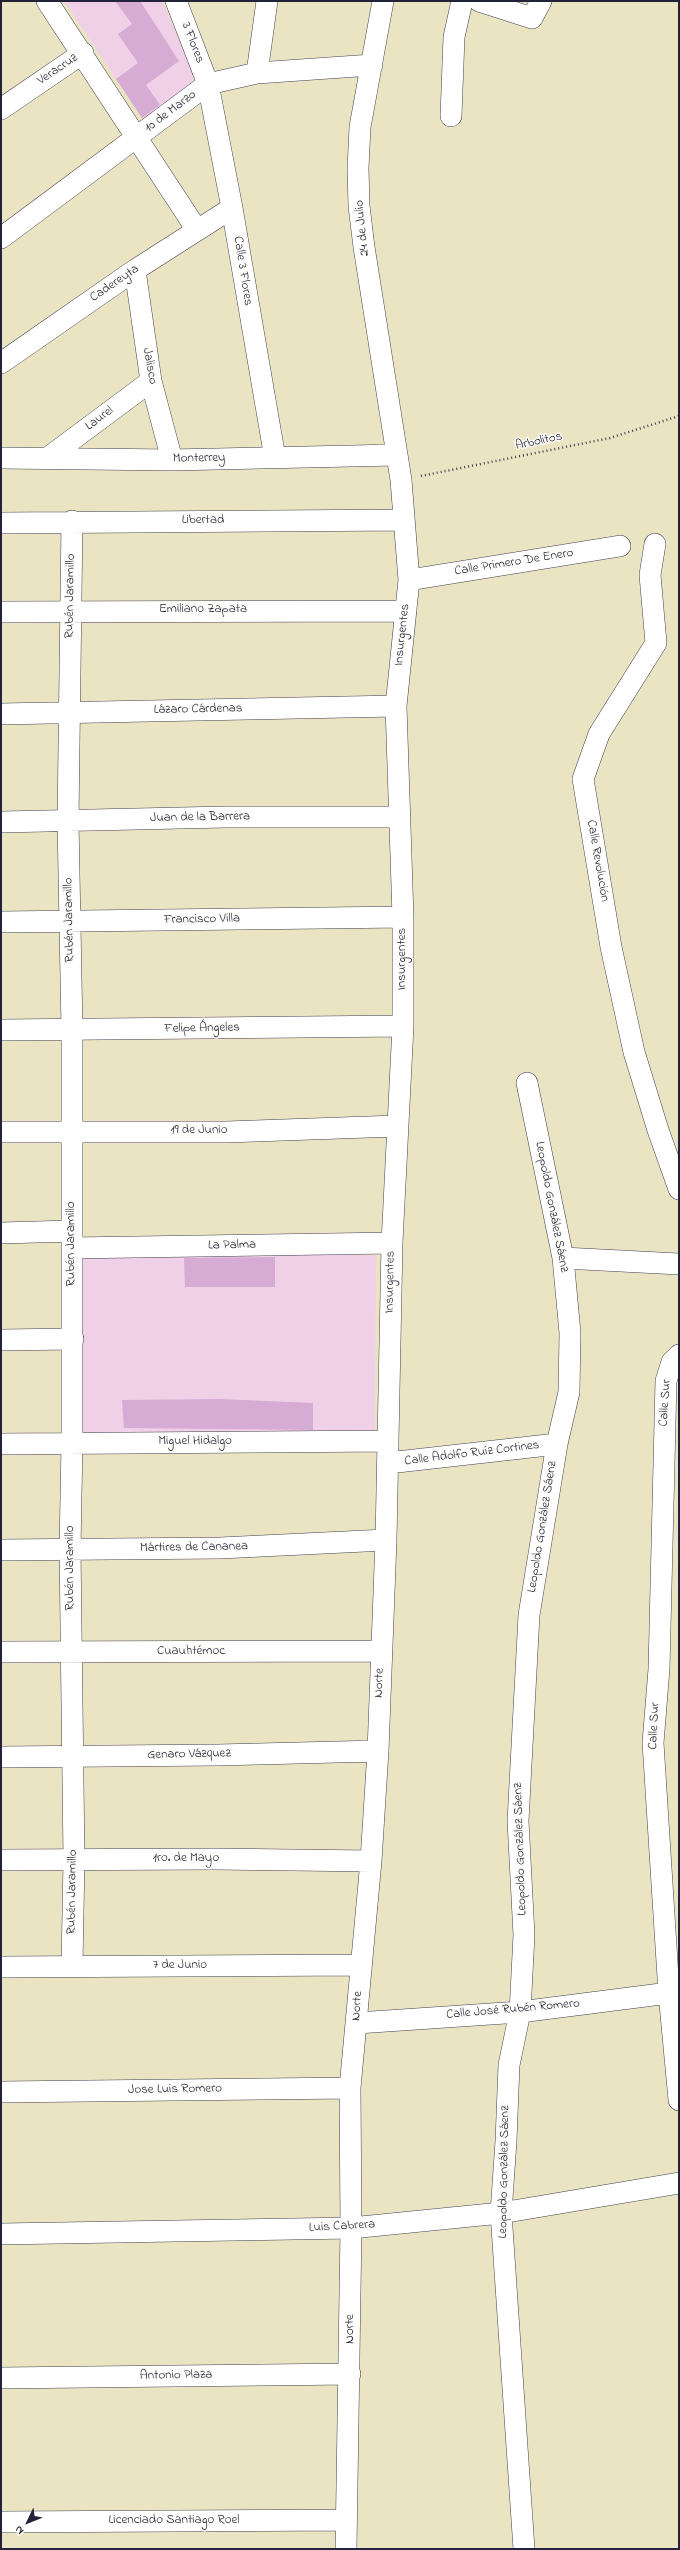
<!DOCTYPE html>
<meta charset="utf-8">
<style>
body{margin:0}
#map{position:relative;width:680px;height:2550px;overflow:hidden;background:#ebe4c3;font-family:"Indie Flower",sans-serif}
canvas{display:block}
.frame{position:absolute;inset:0;border:2px solid #22223b;pointer-events:none}
.north{position:absolute;left:8px;top:2502px;width:40px;height:40px;-webkit-text-stroke:3px #fdfcf7;paint-order:stroke;rotate:227deg;font-size:11px;font-weight:700;line-height:16px;text-align:center;color:#22223b}
.north::after{content:'';display:block;margin:auto;width:14px;height:18px;background:#22223b;clip-path:polygon(50% 0,100% 100%,50% 72%,0 100%)}
</style>
<div id="map">
<canvas width="680" height="2550"></canvas>
<div class="frame"></div>
<div class="north">N</div>
</div>
<script>
const ctx = document.querySelector('canvas').getContext('2d');
ctx.lineJoin = 'round';
function paint(path, color) { ctx.fillStyle = color; ctx.fill(path, 'evenodd'); }
const toPath = rows => new Path2D(rows.map(r => 'M' + r).join(''));
function trace(path, color, width, dash) { ctx.strokeStyle = color; ctx.lineWidth = width; ctx.lineCap = dash ? 'butt' : 'round'; ctx.setLineDash(dash || []); ctx.stroke(path); }
function write(font, color, halo, rows, align = 'center') {
  ctx.font = font + ' "Indie Flower",sans-serif'; ctx.lineWidth = 3; ctx.setLineDash([]); ctx.textBaseline = 'middle'; ctx.strokeStyle = halo; ctx.fillStyle = color; for (const [text, x, y, turn = 0] of rows) {
    ctx.save(); ctx.translate(x, y); ctx.rotate((+turn || 0) * Math.PI / 180); ctx.textAlign = isNaN(turn) ? turn : align; if (halo) ctx.strokeText(text, 0, 0); ctx.fillText(text, 0, 0); ctx.restore();
  }
}
paint(toPath([
 [64,1,162,1,198,82,145,123],
 [275,1255,376,1255,375,1435,78,1435,78,1257]
]), '#efd0e6');
paint(toPath([
 [115,1,140,1,179,61,146,85,160,105,142,118,116,79,138,63,118,34,132,24],
 [275,1257,275,1287,185,1287,184,1258],
 [220,1399,313,1403,313,1430,124,1428,122,1400]
]), '#d6acd5');
const minor = toPath([
 [47,1,197,230],
 [176,1,208,84,232,208,275,458],
 [479,1,532,18,541,1],
 [257,73,267,1],
 [1,109,83,53],
 [451,116,454,37,462,1],
 [1,238,208,84,257,73,372,65],
 [135,270,151,381,172,460],
 [1,363,135,270,232,208],
 [49,457,151,381],
 [1,458,172,460,396,455],
 [72,521,68,821,72,1030,72,1443,70,1549,74,1859,72,1966],
 [1,523,404,520],
 [655,544,650,575,656,643,599,734,583,779,611,947,634,1052,658,1130,679,1189],
 [409,580,620,546],
 [1,612,406,611],
 [1,714,396,706],
 [1,822,226,817,399,817],
 [1,922,403,917],
 [1,1030,403,1026],
 [1,1132,226,1132,397,1126],
 [1,1233,72,1231],
 [72,1248,392,1243],
 [563,1258,679,1264],
 [1,1340,73,1339],
 [679,1355,672,1362,666,1381,659,1669,653,1743,669,1993,679,2100],
 [1,1444,388,1441],
 [388,1463,557,1444],
 [1,1550,220,1548,386,1540],
 [1,1652,382,1651],
 [1,1757,218,1755,378,1751],
 [1,1860,214,1859,371,1861],
 [1,1967,360,1965],
 [357,2023,520,2012,669,1993],
 [1,2092,350,2088],
 [1,2234,351,2228,501,2213,679,2183],
 [1,2378,350,2374],
 [1,2522,346,2520],
 [346,2549,351,2228,350,2088,371,1861,378,1751,386,1540,392,1243,403,1026,403,917,396,706,409,580,401,480,364,247,359,206,358,168,360,127,383,1],
 [524,2549,501,2213,506,2141,509,2065,520,2012,524,1935,518,1821,529,1615,557,1444,569,1392,570,1333,563,1258,527,1083]
]);
trace(minor, '#403f4f', 22);
trace(toPath([
 [421,476,610,438,679,416]
]), '#403f4f', 2.5, [1, 3]);
trace(minor, '#fff', 21);
write('13px', '#22223b', '#fdfcf7', [
 ["3 Flores",192,43,69],
 ["Veracruz",58,70,-34],
 ["10 de Marzo",171,112,-37],
 ["24 de Julio",363,228,-96],
 ["Calle 3 Flores",242,271,81],
 ["Cadereyta",115,284,-34],
 ["Jalisco",149,366,80],
 ["Laurel",100,419,-37],
 ["Arbolitos",539,442,-12],
 ["Monterrey",199,459,-1],
 ["Libertad",203,521],
 ["Calle Primero De Enero",514,563,-9],
 ["Rubén Jaramillo",71,596,-89],
 ["Emiliano Zapata",203,610],
 ["Insurgentes",403,635,-84],
 ["Lázaro Cárdenas",198,710,-1],
 ["Juan de la Barrera",200,818,-1],
 ["Calle Revolución",597,861,80],
 ["Rubén Jaramillo",70,920,-91],
 ["Francisco Villa",202,920,-1],
 ["Insurgentes",403,959,-90],
 ["Felipe Ángeles",202,1029,-1],
 ["19 de Junio",199,1131],
 ["Leopoldo González Sáenz",551,1207,79],
 ["Rubén Jaramillo",72,1244,-90],
 ["La Palma",232,1246,-1],
 ["Insurgentes",391,1282,-89],
 ["Calle Sur",666,1403,-86],
 ["Miguel Hidalgo",195,1442],
 ["Calle Adolfo Ruíz Cortines",472,1454,-7],
 ["Leopoldo González Sáenz",543,1527,-81],
 ["Mártires de Cananea",194,1548,-1],
 ["Rubén Jaramillo",71,1568,-90],
 ["Cuauhtémoc",191,1652],
 ["Norte",380,1683,-88],
 ["Calle Sur",655,1726,-87],
 ["Genaro Vázquez",189,1755,-1],
 ["Leopoldo González Sáenz",521,1849,-92],
 ["1ro. de Mayo",186,1859],
 ["Rubén Jaramillo",73,1892,-89],
 ["7 de Junio",180,1966],
 ["Norte",358,2006,-87],
 ["Calle José Rubén Romero",513,2010,-5],
 ["Jose Luis Romero",175,2090,-1],
 ["Leopoldo González Sáenz",505,2172,-89],
 ["Luis Cabrera",342,2227,-3],
 ["Norte",351,2329,-90],
 ["Antonio Plaza",176,2376,-1],
 ["Licenciado Santiago Roel",174,2521]
]);
</script>
